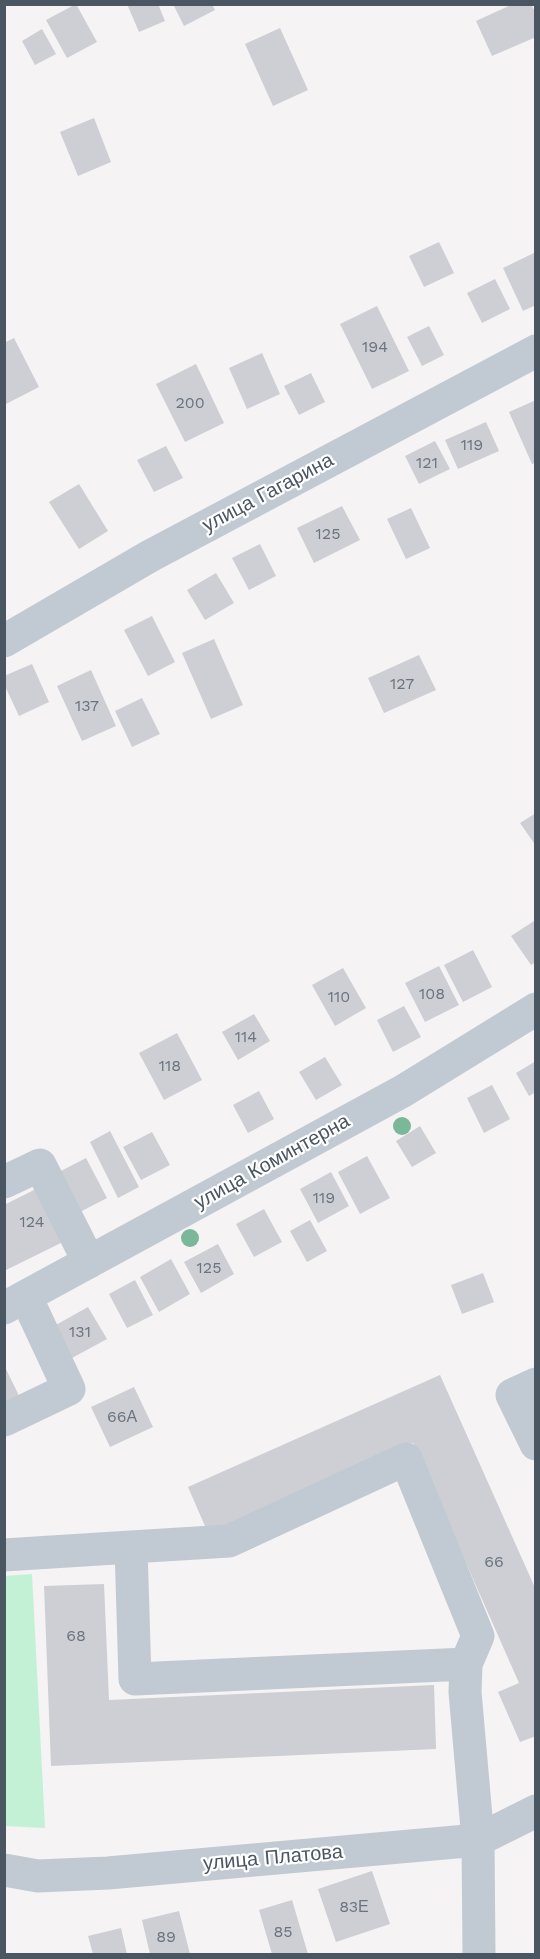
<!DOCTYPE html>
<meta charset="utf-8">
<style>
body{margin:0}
#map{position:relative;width:540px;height:1959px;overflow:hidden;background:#f5f3f3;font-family:"Work Sans",sans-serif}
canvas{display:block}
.frame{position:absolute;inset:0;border:6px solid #4a5661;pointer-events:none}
</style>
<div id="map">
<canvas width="540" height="1959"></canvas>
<div class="frame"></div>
</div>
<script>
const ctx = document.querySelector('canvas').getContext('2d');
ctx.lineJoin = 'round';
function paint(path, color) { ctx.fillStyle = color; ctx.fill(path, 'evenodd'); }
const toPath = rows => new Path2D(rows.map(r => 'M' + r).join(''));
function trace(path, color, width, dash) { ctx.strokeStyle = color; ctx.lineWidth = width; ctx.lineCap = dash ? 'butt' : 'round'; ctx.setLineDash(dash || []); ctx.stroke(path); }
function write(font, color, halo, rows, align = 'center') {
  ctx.font = font + ' "Work Sans",sans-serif'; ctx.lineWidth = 4.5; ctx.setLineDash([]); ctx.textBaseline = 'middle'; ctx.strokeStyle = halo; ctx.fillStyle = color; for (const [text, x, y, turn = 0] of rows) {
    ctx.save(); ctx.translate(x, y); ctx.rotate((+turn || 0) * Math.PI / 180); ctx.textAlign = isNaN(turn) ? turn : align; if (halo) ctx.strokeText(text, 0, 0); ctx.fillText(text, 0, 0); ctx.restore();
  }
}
paint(toPath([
 [32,1574,45,1828,5,1826,5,1576]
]), '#c3f1d5');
paint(toPath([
 [76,4,97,42,67,58,46,20],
 [127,4,158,4,165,21,139,32],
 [173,4,212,4,215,10,184,26],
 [513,4,531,4,536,14,536,37,492,56,476,21],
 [280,28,308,90,273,106,245,44],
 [42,29,56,54,35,65,22,41],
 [94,118,111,162,78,176,60,132],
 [439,242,454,273,424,287,409,256],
 [536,252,536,305,523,311,503,268],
 [495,279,510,309,482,323,467,293],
 [377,306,409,371,372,389,340,324],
 [429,326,444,355,422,366,407,337],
 [14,338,39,387,4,405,4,343],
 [262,353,280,394,247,409,229,368],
 [196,364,224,423,185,442,156,384],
 [311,373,325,402,299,415,284,386],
 [536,400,536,463,532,464,509,412],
 [486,422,499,451,458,469,445,440],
 [435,441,450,469,419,484,405,456],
 [166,446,183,478,154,492,137,460],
 [79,484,108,531,79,549,49,502],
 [342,506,360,540,314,563,297,528],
 [411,508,430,548,406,559,387,519],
 [260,544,276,576,249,590,232,558],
 [216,573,234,603,205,620,187,590],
 [152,616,175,662,148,676,124,630],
 [214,639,243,705,211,719,182,653],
 [419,655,436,690,384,713,368,678],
 [32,664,49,702,19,716,4,684,4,676],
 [91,670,116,726,82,741,57,686],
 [142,698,160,734,132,747,115,711],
 [536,813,536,846,520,823],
 [534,921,536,923,536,962,531,965,511,936],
 [473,950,492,987,463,1002,444,965],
 [439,966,459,1005,425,1022,405,983],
 [343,968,366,1008,335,1026,312,985],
 [404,1006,421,1037,393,1052,377,1020],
 [254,1014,270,1041,238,1060,222,1032],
 [177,1033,202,1080,164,1100,139,1053],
 [325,1057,342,1085,316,1100,299,1072],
 [536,1061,536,1092,529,1096,516,1073],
 [492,1085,510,1119,484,1133,467,1098],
 [259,1091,274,1119,248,1133,233,1105],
 [420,1126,436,1153,412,1167,396,1141],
 [110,1131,139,1187,118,1198,90,1142],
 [152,1132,170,1165,141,1180,123,1147],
 [367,1156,390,1198,360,1214,338,1172],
 [86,1158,107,1198,78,1213,57,1173],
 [331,1172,349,1206,318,1223,300,1189],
 [42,1186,69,1239,4,1271,4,1205],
 [264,1209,282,1242,254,1257,236,1224],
 [310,1220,327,1251,307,1262,290,1231],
 [218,1244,234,1274,201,1293,184,1262],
 [171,1259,190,1294,159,1312,140,1277],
 [483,1273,494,1302,462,1314,451,1285],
 [135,1280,153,1315,127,1328,109,1294],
 [88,1307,107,1339,72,1358,54,1326],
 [4,1365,23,1404,4,1412],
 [440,1375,536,1590,536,1736,520,1742,498,1692,519,1683,413,1443,208,1533,188,1487],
 [134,1387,153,1427,110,1447,91,1407],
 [104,1584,109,1700,434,1685,436,1749,51,1766,44,1586],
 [372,1871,390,1924,336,1942,318,1889],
 [292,1900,308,1954,272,1954,259,1910],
 [179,1911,190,1954,150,1954,142,1920],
 [121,1928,127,1954,93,1954,88,1936]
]), '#cdcfd5');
trace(toPath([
 [4,641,150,556,536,351],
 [4,1182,40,1165,89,1262],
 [4,1308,403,1091,536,1009],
 [536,1384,512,1395,536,1444],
 [4,1420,69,1389,26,1297],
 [131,1547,229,1541,406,1459,478,1636,466,1664],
 [4,1555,131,1547,135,1679,466,1664,465,1692,478,1840,479,1954],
 [4,1870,38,1876,108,1873,478,1840,536,1811]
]), '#c1cad2', 33);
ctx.fillStyle = '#7bb799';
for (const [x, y] of [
 [402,1126],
 [190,1238]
]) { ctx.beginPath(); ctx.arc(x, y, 9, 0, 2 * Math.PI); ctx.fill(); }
write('16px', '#6b747e', null, [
 ["194",375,347],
 ["200",190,403],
 ["119",472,445],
 ["121",427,463],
 ["125",328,534],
 ["127",402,684],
 ["137",87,706],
 ["108",432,994],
 ["110",339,997],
 ["114",246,1037],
 ["118",170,1066],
 ["119",324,1198],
 ["124",32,1222],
 ["125",209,1268],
 ["131",80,1332],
 ["66А",122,1417],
 ["66",494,1562],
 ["68",76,1636],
 ["83Е",354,1907],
 ["85",283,1932],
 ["89",166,1937]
]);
write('20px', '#4a5661', '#fff', [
 ["улица Гагарина",268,493,-28],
 ["улица Коминтерна",272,1162,-29],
 ["улица Платова",273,1858,-5]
]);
</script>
